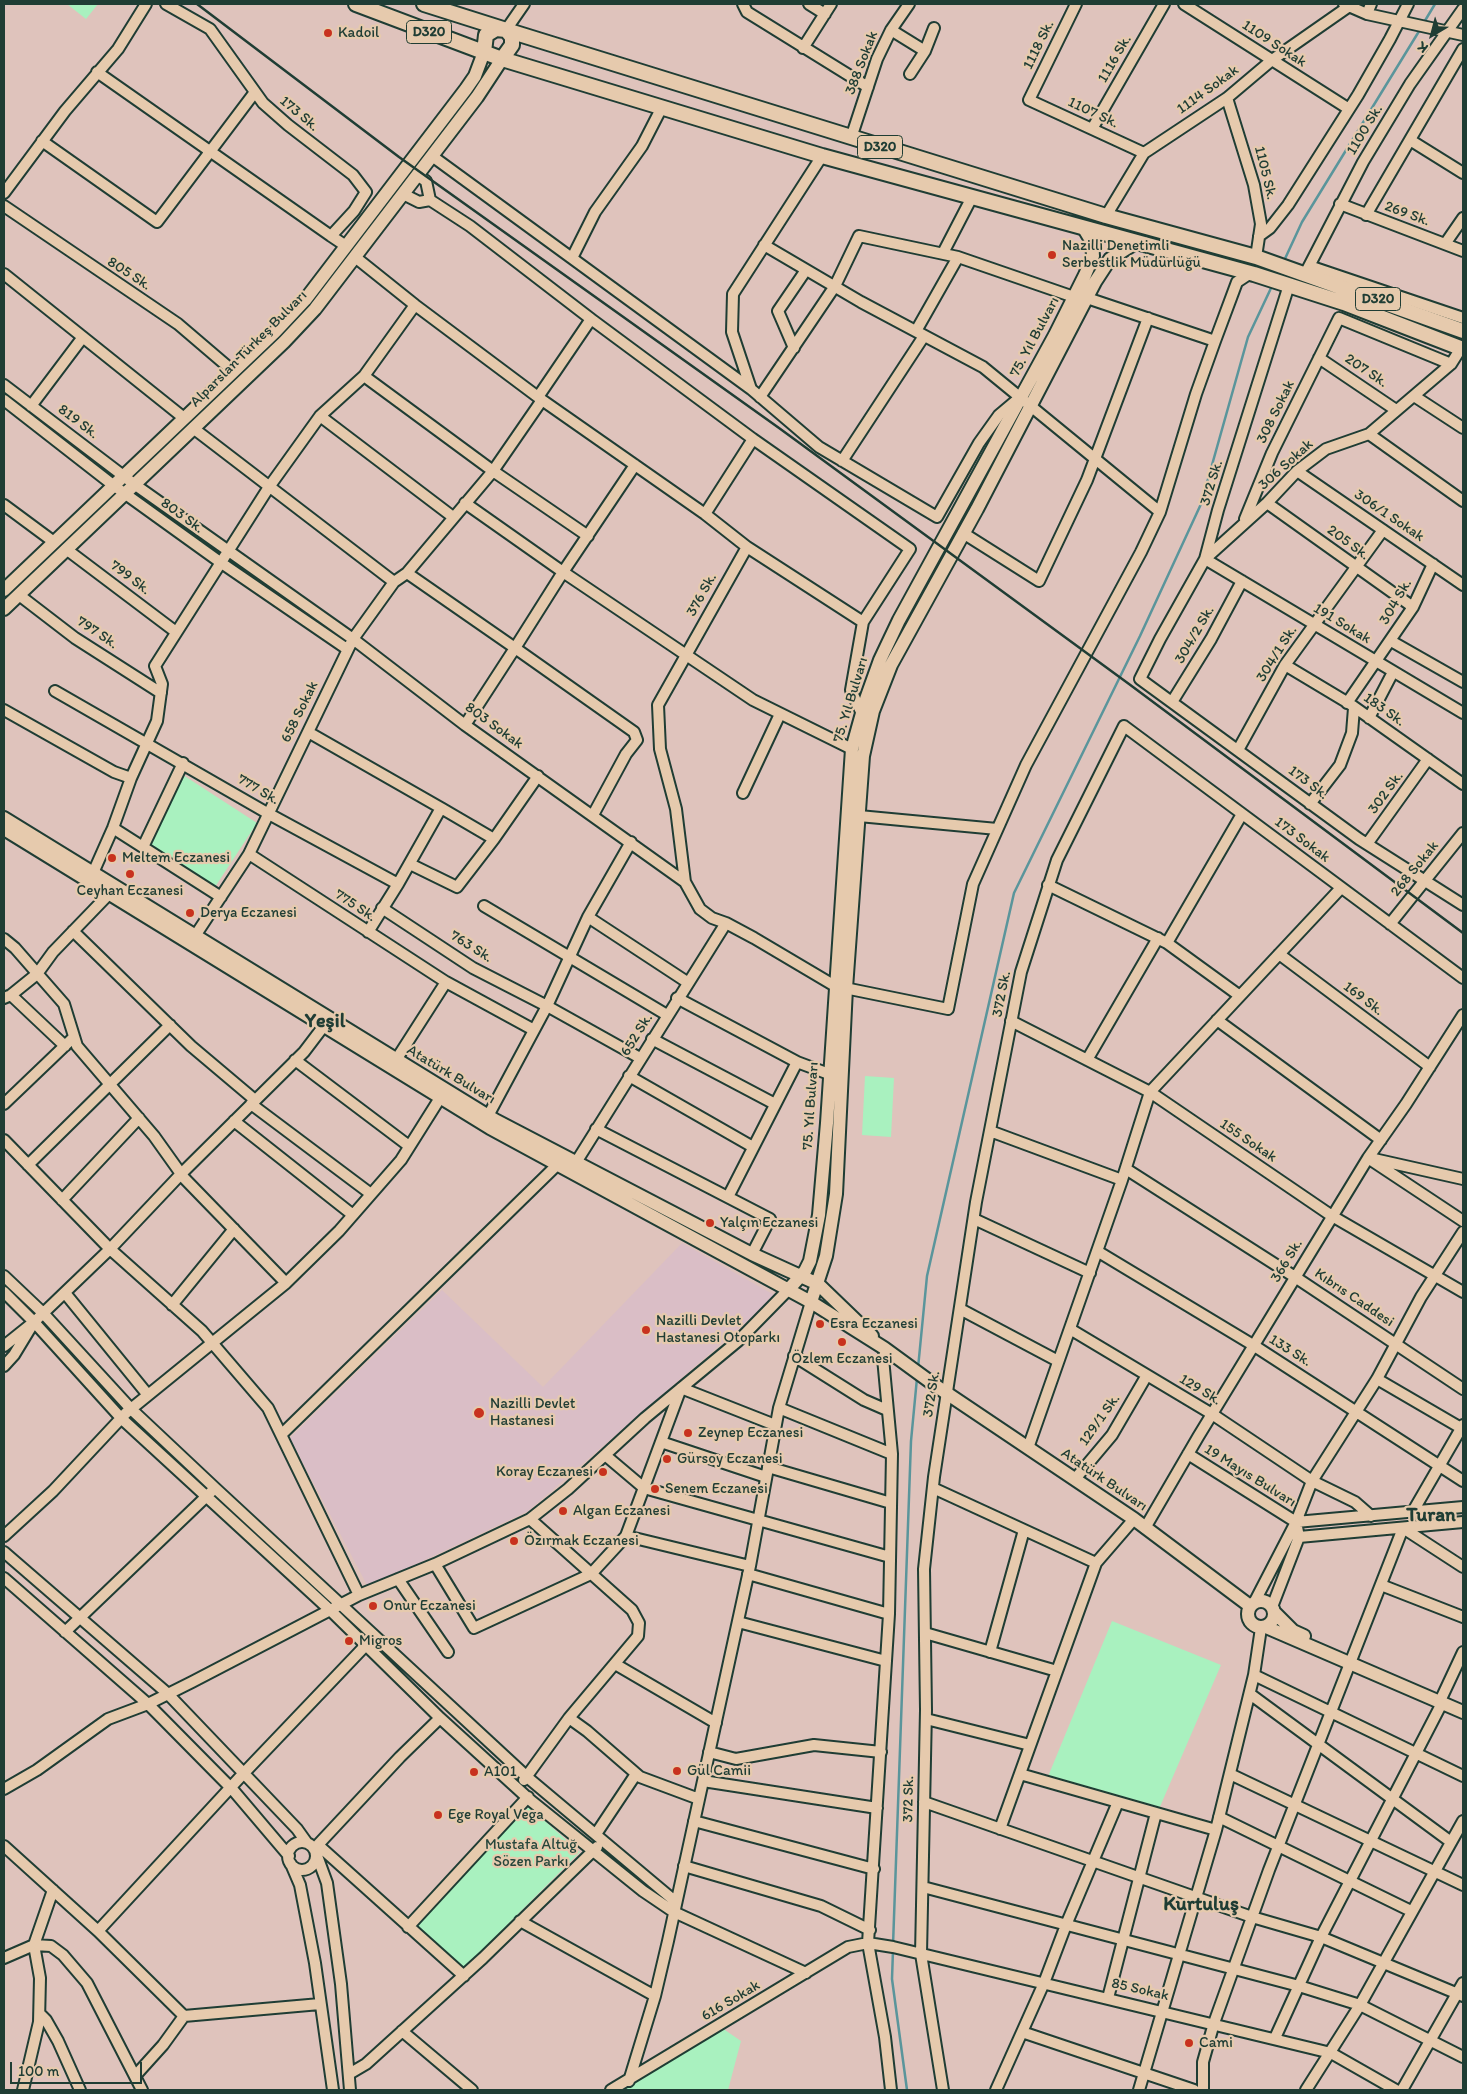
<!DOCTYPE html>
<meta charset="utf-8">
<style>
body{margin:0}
#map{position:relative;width:1467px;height:2094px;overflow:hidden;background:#dfc3bc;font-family:Itim,sans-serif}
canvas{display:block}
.frame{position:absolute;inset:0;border:5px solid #1f3d34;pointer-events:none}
.north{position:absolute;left:1407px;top:10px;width:50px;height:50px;-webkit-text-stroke:4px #e6caad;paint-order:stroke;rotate:217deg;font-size:14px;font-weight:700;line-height:20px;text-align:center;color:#1f3d34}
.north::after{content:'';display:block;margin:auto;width:18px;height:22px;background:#1f3d34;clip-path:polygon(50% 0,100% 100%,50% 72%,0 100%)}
.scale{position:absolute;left:10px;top:2062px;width:132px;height:22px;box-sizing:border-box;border:2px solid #1f3d34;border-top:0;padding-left:6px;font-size:15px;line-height:18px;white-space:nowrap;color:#1f3d34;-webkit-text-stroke:4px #e6caad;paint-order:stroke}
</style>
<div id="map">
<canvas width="1467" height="2094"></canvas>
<div class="frame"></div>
<div class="north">K</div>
<div class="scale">100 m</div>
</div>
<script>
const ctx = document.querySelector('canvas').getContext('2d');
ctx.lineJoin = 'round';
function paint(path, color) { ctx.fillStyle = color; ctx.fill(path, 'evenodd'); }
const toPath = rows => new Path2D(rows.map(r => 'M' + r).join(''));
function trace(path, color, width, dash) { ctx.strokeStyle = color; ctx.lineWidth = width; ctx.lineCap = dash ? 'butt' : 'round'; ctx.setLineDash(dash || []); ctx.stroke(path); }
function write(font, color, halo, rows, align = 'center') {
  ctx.font = font + ' Itim,sans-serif'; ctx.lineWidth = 4.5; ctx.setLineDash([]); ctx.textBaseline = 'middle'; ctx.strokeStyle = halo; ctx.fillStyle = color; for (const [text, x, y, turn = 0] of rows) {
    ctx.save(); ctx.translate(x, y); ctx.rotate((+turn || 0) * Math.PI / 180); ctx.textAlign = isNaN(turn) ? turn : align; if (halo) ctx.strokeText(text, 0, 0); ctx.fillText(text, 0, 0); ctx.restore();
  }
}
paint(toPath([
 [682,1243,776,1296,528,1511,368,1587,290,1438,442,1290,543,1387]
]), '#dabec6');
paint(toPath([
 [67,4,98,4,86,19],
 [183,775,257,823,215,887,151,846],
 [865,1076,894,1078,891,1137,862,1135],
 [1112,1621,1221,1665,1159,1809,1047,1779],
 [529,1807,580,1852,464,1968,414,1924],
 [722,2028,741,2041,728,2090,616,2090]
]), '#a9f1bf');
trace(toPath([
 [1423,24,1435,4],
 [1283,263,1302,222,1421,28],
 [918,1368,927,1276,1014,893,1140,636,1201,504,1248,337,1272,286],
 [893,1945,911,1441,917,1378],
 [893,1950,892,1979,907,2090]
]), '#5a959b', 2.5);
const minor = toPath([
 [166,4,210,29,263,103,288,125,353,175,366,192,354,211,331,236,346,246],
 [743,4,747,12,868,87],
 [809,4,825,14],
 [1076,4,1029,100,1144,153],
 [1184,4,1349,109],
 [1344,4,1367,14,1463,35],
 [1367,14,1371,4],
 [506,30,524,4],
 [891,30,925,51],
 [803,48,831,4],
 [97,72,331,236],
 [910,74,925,51,934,28],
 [1227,98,1254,185,1261,224,1256,257],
 [1092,129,1164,4],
 [851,138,877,59,891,30,909,4],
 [1410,140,1463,173],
 [42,141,157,222,255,92],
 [432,156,751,389,819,447,937,517,979,443,999,415,1018,399],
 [417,175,426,181,430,200],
 [4,193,65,111,118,49,146,4],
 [403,194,419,202,430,200,470,226,591,319,538,397],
 [1340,204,1463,251],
 [4,206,178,324,233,371],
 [1366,215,1463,49],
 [1106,216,1144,153,1227,98,1272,60,1348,7],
 [1259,236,1270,228,1288,205,1358,95,1390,39,1408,4],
 [1445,244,1463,218],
 [764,245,861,302,983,367,1160,512],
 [943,253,972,197],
 [355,257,415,305],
 [572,258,595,212,642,146,662,107],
 [1309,266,1463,318],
 [4,274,184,418],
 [1305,274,1363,162,1410,84,1463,9],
 [1289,285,1218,510,1205,559,1160,639,1140,679,1359,839,1463,905],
 [1087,298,1215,341],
 [591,319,753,439],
 [916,331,958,257],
 [794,348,778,311,806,270],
 [1461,348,1451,364,1369,434,1326,449,1297,471,1267,503,1205,559,1463,713],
 [1319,358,1396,410],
 [364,376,415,305,542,400,493,471,588,536],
 [4,385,134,484,353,639,465,725,685,882,700,909,712,918,726,923,754,938,835,986,948,1009,973,884,1026,765,1141,552,1160,512,1196,394,1215,341,1237,282,1249,274],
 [751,389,732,332,733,294,822,156],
 [1414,396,1463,428],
 [760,397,835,286,859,236,958,257,1074,297],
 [4,400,113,485,220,562,347,649],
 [542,400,705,514,747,547],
 [31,406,83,337],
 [320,416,453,517],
 [193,428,394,582],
 [1369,434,1463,501],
 [842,461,924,336],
 [1297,471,1463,585],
 [465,503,563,572,635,465],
 [1267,503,1413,607],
 [4,505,54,542],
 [705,514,753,439,910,549,863,622],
 [1245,519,1272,453,1339,318,1451,364],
 [963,533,1039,581,1087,480,1148,318],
 [66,549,176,632],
 [407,573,515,648,465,725],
 [19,595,75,638,161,693],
 [1391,641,1463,682],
 [1285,665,1350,704,1463,784],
 [55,691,269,814,398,884,368,932],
 [1172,702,1211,639,1242,581],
 [1347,703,1413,607,1433,564],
 [4,710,114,772,131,778,157,721,162,684,155,666,269,487,320,416,364,376,493,471,407,573,394,582,353,639,249,854,195,936],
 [1369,718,1393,672],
 [308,732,441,808,398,884],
 [1238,750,1285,665,1383,530],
 [743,793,780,714],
 [1310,804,1340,765,1352,733,1354,708],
 [593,815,626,754,637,740,634,732,515,648,563,572,753,700,852,749],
 [859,816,997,829],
 [113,828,221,897],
 [494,839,538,776],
 [1367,844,1428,759],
 [143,847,183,763],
 [249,854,446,982],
 [410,864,457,887,494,839,441,808],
 [93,873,113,828,131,778],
 [685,882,676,809,660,749,658,705,747,547,863,622,851,690,862,714],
 [1048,885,1167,943,1240,996],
 [484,906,667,1015],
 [382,908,473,968,547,1006,640,1058],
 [588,917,687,982],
 [1390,924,1463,833],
 [73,931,191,1046,255,1100],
 [4,939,15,948,64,1004,77,1046,154,1136,184,1178,286,1283],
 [1167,943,1242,814],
 [1279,954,1430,1067],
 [11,995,65,1046],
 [4,998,11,995,37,974,53,952,109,894],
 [677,998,797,1062],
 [1217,1020,1381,1140],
 [1011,1021,1150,1092,1332,1216,1463,1292],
 [652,1039,775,1104],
 [295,1060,409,1146],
 [396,1060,446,982,534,1030],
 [1087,1060,1158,938],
 [629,1076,753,1147],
 [4,1104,74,1037],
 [251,1104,371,1194],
 [488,1116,547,1006,588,917,631,842],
 [234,1121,353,1215],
 [596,1129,770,1219,752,1254],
 [990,1131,1122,1180],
 [4,1140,110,1249,202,1331,268,1408,359,1595],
 [1368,1158,1463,1221],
 [1374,1159,1463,1179],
 [575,1164,726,923],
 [28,1165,170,1025],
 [1126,1169,1295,1277,1463,1389],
 [728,1197,797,1062,829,1074],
 [62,1200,139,1118],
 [974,1219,1090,1273],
 [1097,1251,1253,1345,1463,1481],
 [4,1276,43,1313,131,1409,215,1488,527,1777,676,1902],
 [4,1292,34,1322,121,1418,330,1610,440,1718,530,1800,643,1891,674,1912,806,1973],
 [65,1293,148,1395],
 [172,1305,234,1229],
 [960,1309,1058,1361],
 [1070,1329,1212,1414,1312,1481,1355,1502,1371,1516],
 [4,1346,34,1322,110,1249,181,1174,304,1052,323,1027],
 [887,1350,883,1358,892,1454,889,1614,868,1943,885,2037,891,2090],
 [794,1356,864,1400,887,1410],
 [4,1366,14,1355,31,1327],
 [1377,1379,1461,1428],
 [779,1408,892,1454],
 [282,1434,557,1165],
 [661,1442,766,1477],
 [1028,1448,1122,1180,1150,1092,1341,888],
 [1188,1454,1296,1522],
 [605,1455,644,1488,890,1557],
 [768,1467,891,1503],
 [1075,1479,1112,1435,1147,1375],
 [933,1488,1096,1563],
 [1412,1513,1463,1425],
 [1296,1522,1463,1507],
 [1145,1528,1198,1437,1368,1158,1406,1104,1463,1015],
 [1403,1528,1463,1567],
 [4,1536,53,1491,126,1413,286,1283,339,1231,401,1160,440,1098],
 [626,1536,750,1566],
 [1299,1537,1463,1522],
 [4,1552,167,1693,297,1829,307,1843],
 [435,1564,474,1628,591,1574,626,1536,681,1388,775,1425],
 [748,1574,889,1614],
 [4,1578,148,1704,233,1790,289,1856],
 [398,1579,448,1652],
 [1381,1585,1463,1617],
 [1254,1603,1296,1522],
 [1272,1607,1299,1537,1296,1522,1312,1481,1377,1379,1421,1297,1463,1232],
 [738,1622,886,1661],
 [65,1632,211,1492],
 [925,1633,1057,1671],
 [990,1652,1024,1530],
 [615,1664,716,1723],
 [1254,1675,1463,1776],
 [1250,1694,1451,1842],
 [1441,1699,1463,1652],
 [569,1718,587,1731,640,1777,699,1799],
 [926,1719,1030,1745],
 [709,1752,736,1759,814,1745,881,1752],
 [1020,1774,1216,1830],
 [1230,1774,1463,1885],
 [524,1780,569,1718,638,1636,639,1623,632,1610,530,1519],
 [703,1781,877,1808],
 [4,1789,37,1770,108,1719,148,1704,192,1682,359,1595,435,1564,530,1519,568,1489,645,1418,738,1341,789,1289],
 [924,1802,1252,1917,1321,1937,1463,1996],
 [1219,1817,1411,1911],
 [694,1821,874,1869],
 [1000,1829,1096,1563,1134,1519],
 [596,1834,636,1774],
 '288 1856a14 14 0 1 1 28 0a14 14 0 1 1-28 0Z',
 [318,1845,464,1976],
 [4,1846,98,1931,184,2016],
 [314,1849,400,1757,440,1718],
 [316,1853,327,1883,341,1984,350,2090],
 [291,1864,300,1885,315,1963,333,2090],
 [684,1866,821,1906,870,1930],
 [923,1887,1299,1986,1360,2005,1463,2057],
 [520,1921,655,1996],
 [408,1927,528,1797],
 [98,1931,243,1774,366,1645],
 [4,1958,34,1945,51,1946,63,1955,87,1983,142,2090],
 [1108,1998,1156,1813],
 [40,2014,46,2020,58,2041,80,2090],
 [402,2031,472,2090],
 [1022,2032,1194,2090],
 [1275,2038,1321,1937,1442,1703],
 [349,2074,366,2064,483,1958,597,1847],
 [135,2076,163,2045,184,2016,320,2004],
 [629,2081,655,1996,668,1941,750,1566,779,1408,811,1302],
 [23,2090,39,2022,40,1978,34,1945,53,1890],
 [611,2090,848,1947,868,1943,893,1947,1331,2053,1396,2090],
 [943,2090,921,1954,926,1710,924,1569,934,1477,976,1202,1021,972,1057,860,1124,726,1463,978],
 [996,2090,1044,1983,1066,1925,1118,1802],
 [1139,2090,1216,1830,1254,1675,1261,1628],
 [1203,2090,1203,2062,1214,2023,1269,1870,1403,1528],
 [1306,2090,1360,2005,1463,1821],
 [1402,2090,1463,1983]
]);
const major = toPath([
 [4,590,275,332,305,300,466,89,475,76,484,52],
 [4,609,284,342,315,309,477,97,502,59],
 [4,818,495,1120,752,1254,818,1284,872,1336],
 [4,829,490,1128,811,1302,884,1348,936,1386,1134,1519,1250,1606],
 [789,1289,805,1271,810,1261,819,1215,827,1123,852,749,866,699,880,660,899,620,1055,335,1085,275,1093,256,1092,242,1083,227],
 [811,1302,826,1256,836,1194,846,988,863,756,873,711,891,665,977,509,1095,282,1110,259,1137,242],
 '1248 1614a13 13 0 1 1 26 0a13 13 0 1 1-26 0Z',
 [1274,1612,1293,1631,1304,1636],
 [1266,1627,1463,1712]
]);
const highway = toPath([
 [356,4,502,59,822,156,1254,274,1344,303,1463,349],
 [424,4,503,29],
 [484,52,486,35,496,29,506,30,1106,216,1256,257,1463,331],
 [502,59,512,45,512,37,506,30]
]);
trace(minor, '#1f3d34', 14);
trace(major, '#1f3d34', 16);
trace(highway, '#1f3d34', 18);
trace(minor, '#e6caad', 10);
trace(major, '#e6caad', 12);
trace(highway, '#e6caad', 14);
trace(toPath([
 [197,4,399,157,779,428,1129,684,1463,933]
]), '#1f3d34', 2.5);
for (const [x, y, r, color] of [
 [328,33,5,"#c8321e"],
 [1052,255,5,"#c8321e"],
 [112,858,5,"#c8321e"],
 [130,874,5,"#c8321e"],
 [190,913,5,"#c8321e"],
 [710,1223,5,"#c8321e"],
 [820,1324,5,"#c8321e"],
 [646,1330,5,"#c8321e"],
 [842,1342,5,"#c8321e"],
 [479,1413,6,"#c8321e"],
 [688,1433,5,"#c8321e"],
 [667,1459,5,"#c8321e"],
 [603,1472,5,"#c8321e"],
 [655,1489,5,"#c8321e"],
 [563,1511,5,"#c8321e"],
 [514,1541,5,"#c8321e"],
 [373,1606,5,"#c8321e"],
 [349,1641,5,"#c8321e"],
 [677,1771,5,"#c8321e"],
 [474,1772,5,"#c8321e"],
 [438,1815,5,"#c8321e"],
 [1189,2043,5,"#c8321e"]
]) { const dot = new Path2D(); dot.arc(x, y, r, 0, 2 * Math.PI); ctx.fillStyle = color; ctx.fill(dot); trace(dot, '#e6caad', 2); }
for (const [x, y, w] of [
 [429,32,45],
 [880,147,45],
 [1378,299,45]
]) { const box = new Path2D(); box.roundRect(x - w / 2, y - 11.5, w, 23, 4); ctx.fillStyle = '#e6caad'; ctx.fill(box); trace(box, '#1f3d34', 1); }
write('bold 14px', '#1f3d34', null, [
 ["D320",429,32],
 ["D320",880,147],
 ["D320",1378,299]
]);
write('15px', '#1f3d34', '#e6caad', [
 ["Kadoil",338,33],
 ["Nazilli Denetimli",1062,246],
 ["Serbestlik Müdürlüğü",1062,263],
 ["Meltem Eczanesi",122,858],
 ["Ceyhan Eczanesi",130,891,"center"],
 ["Derya Eczanesi",200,913],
 ["Yalçın Eczanesi",720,1223],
 ["Nazilli Devlet",656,1321],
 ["Hastanesi Otoparkı",656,1338],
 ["Esra Eczanesi",830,1324],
 ["Özlem Eczanesi",842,1359,"center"],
 ["Nazilli Devlet",490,1404],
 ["Hastanesi",490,1421],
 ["Zeynep Eczanesi",698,1433],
 ["Gürsoy Eczanesi",677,1459],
 ["Koray Eczanesi",593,1472,"right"],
 ["Senem Eczanesi",665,1489],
 ["Algan Eczanesi",573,1511],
 ["Özırmak Eczanesi",524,1541],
 ["Onur Eczanesi",383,1606],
 ["Migros",359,1641],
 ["Gül Camii",687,1771],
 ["A101",484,1772],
 ["Ege Royal Vega",448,1815],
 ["Cami",1199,2043]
], 'left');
write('15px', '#1f3d34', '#e6caad', [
 ["1109 Sokak",1274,44,33],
 ["1118 Sk.",1039,45,-64],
 ["1116 Sk.",1115,59,-60],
 ["388 Sokak",862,63,-69],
 ["1114 Sokak",1208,90,-36],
 ["1107 Sk.",1093,113,25],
 ["173 Sk.",299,114,40],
 ["1100 Sk.",1365,130,-59],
 ["1105 Sk.",1265,173,76],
 ["269 Sk.",1407,214,20],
 ["805 Sk.",129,274,33],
 ["75. Yıl Bulvarı",1035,337,-62],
 ["Alparslan Türkeş Bulvarı",249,349,-45],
 ["207 Sk.",1366,371,34],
 ["308 Sokak",1276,412,-64],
 ["819 Sk.",78,422,37],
 ["306 Sokak",1286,465,-42],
 ["372 Sk.",1212,483,-73],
 ["803 Sk.",182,516,36],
 ["306/1 Sokak",1389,516,34],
 ["205 Sk.",1348,543,36],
 ["799 Sk.",130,578,37],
 ["376 Sk.",702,595,-61],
 ["304 Sk.",1396,602,-60],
 ["191 Sokak",1342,624,31],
 ["797 Sk.",97,633,34],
 ["304/2 Sk.",1195,635,-60],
 ["304/1 Sk.",1277,654,-58],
 ["75. Yıl Bulvarı",851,700,-73],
 ["183 Sk.",1384,710,35],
 ["658 Sokak",300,712,-64],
 ["803 Sokak",494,726,36],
 ["173 Sk.",1308,783,37],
 ["777 Sk.",258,790,30],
 ["302 Sk.",1386,793,-54],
 ["173 Sokak",1302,840,37],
 ["268 Sokak",1415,869,-51],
 ["775 Sk.",355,906,33],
 ["763 Sk.",471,947,32],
 ["372 Sk.",1002,994,-79],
 ["169 Sk.",1363,999,37],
 ["652 Sk.",637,1035,-58],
 ["Atatürk Bulvarı",451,1075,31],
 ["75. Yıl Bulvarı",811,1106,-86],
 ["155 Sokak",1248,1141,34],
 ["366 Sk.",1287,1261,-59],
 ["Kıbrıs Caddesi",1354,1298,34],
 ["133 Sk.",1290,1351,32],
 ["129 Sk.",1200,1390,31],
 ["372 Sk.",932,1394,-81],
 ["129/1 Sk.",1100,1420,-55],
 ["19 Mayıs Bulvarı",1250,1476,32],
 ["Atatürk Bulvarı",1104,1480,34],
 ["372 Sk.",909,1799,-89],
 ["85 Sokak",1140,1990,13],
 ["616 Sokak",731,2001,-31]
]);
write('15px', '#26463b', '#e6caad', [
 ["Mustafa Altuğ",531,1845],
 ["Sözen Parkı",531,1862]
]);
write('bold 20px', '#1f3d34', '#e6caad', [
 ["Yeşil",325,1022],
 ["Turan",1431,1516],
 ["Kurtuluş",1201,1905]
]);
</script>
